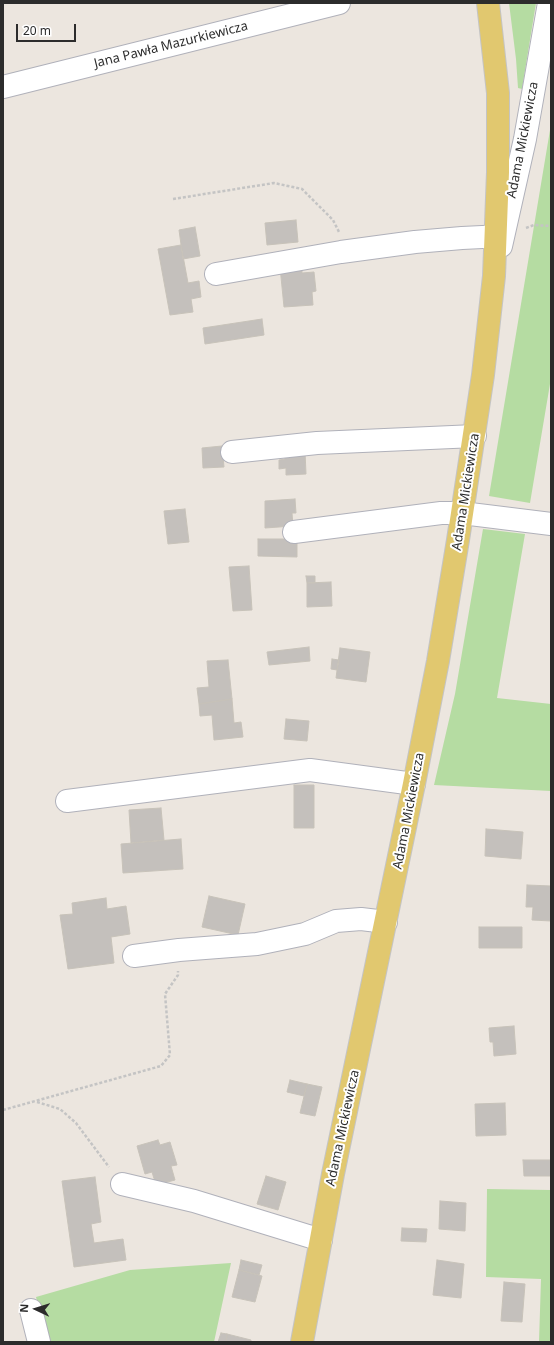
<!DOCTYPE html>
<meta charset="utf-8">
<style>
body{margin:0}
#map{position:relative;width:554px;height:1345px;overflow:hidden;background:#ece6df;font-family:"Noto Sans",sans-serif}
canvas{display:block}
.frame{position:absolute;inset:0;border:4px solid #2c2c2c;pointer-events:none}
.north{position:absolute;left:16px;top:1289px;width:40px;height:40px;-webkit-text-stroke:3px #fff;paint-order:stroke;rotate:274deg;font-size:11px;font-weight:700;line-height:16px;text-align:center;color:#2c2c2c}
.north::after{content:'';display:block;margin:auto;width:14px;height:18px;background:#2c2c2c;clip-path:polygon(50% 0,100% 100%,50% 72%,0 100%)}
.scale{position:absolute;left:16px;top:24px;width:60px;height:18px;box-sizing:border-box;border:2px solid #2c2c2c;border-top:0;padding-left:5px;font-size:12px;line-height:14px;white-space:nowrap;color:#2c2c2c;-webkit-text-stroke:3px #fff;paint-order:stroke}
</style>
<div id="map">
<canvas width="554" height="1345"></canvas>
<div class="frame"></div>
<div class="north">N</div>
<div class="scale">20 m</div>
</div>
<script>
const ctx = document.querySelector('canvas').getContext('2d');
ctx.lineJoin = 'round';
function paint(path, color) { ctx.fillStyle = color; ctx.fill(path, 'evenodd'); }
const toPath = rows => new Path2D(rows.map(r => 'M' + r).join(''));
function trace(path, color, width, dash) { ctx.strokeStyle = color; ctx.lineWidth = width; ctx.lineCap = dash ? 'butt' : 'round'; ctx.setLineDash(dash || []); ctx.stroke(path); }
function write(font, color, halo, rows, align = 'center') {
  ctx.font = font + ' "Noto Sans",sans-serif'; ctx.lineWidth = 4; ctx.setLineDash([]); ctx.textBaseline = 'middle'; ctx.strokeStyle = halo; ctx.fillStyle = color; for (const [text, x, y, turn = 0] of rows) {
    ctx.save(); ctx.translate(x, y); ctx.rotate((+turn || 0) * Math.PI / 180); ctx.textAlign = isNaN(turn) ? turn : align; if (halo) ctx.strokeText(text, 0, 0); ctx.fillText(text, 0, 0); ctx.restore();
  }
}
paint(toPath([
 [509,3,536,3,522,89,518,88,516,59],
 [551,124,551,378,530,503,489,496],
 [483,529,525,534,497,698,551,704,551,791,434,785,455,694],
 [487,1189,551,1190,551,1342,539,1342,541,1279,486,1277],
 [231,1263,214,1342,48,1342,36,1297,130,1270]
]), '#b5dca2');
const building = toPath([
 [296,220,298,242,267,245,265,223,296,220],
 [195,227,200,256,183,259,179,230,195,227],
 [181,245,188,283,199,281,201,297,191,299,193,312,170,315,158,249,181,245],
 [302,265,302,273,314,272,316,291,312,292,313,305,284,307,280,267,302,265],
 [262,319,264,335,205,344,203,328,262,319],
 [222,446,224,467,203,468,202,448,222,446],
 [305,451,306,474,286,475,286,468,279,469,279,460,285,459,285,452,305,451],
 [295,499,296,513,292,513,293,526,265,528,265,501,295,499],
 [185,509,189,542,168,544,164,511,185,509],
 [258,539,297,539,297,557,258,556,258,539],
 [249,566,252,610,233,611,229,567,249,566],
 [306,576,315,576,315,583,307,583,306,576],
 [331,582,332,606,307,607,307,583,331,582],
 [309,647,310,661,269,665,267,652,309,647],
 [340,648,370,652,366,682,336,678,340,648],
 [332,659,339,660,337,670,331,669,332,659],
 [228,660,232,699,199,704,197,688,209,687,207,661,228,660],
 [232,699,234,723,241,722,243,737,214,740,212,715,200,716,199,704,232,699],
 [286,719,309,721,307,741,284,739,286,719],
 [294,785,314,785,314,828,294,828,294,785],
 [161,808,164,840,131,843,129,810,161,808],
 [486,829,523,832,521,859,485,856,486,829],
 [181,839,183,869,123,873,121,844,181,839],
 [527,885,551,886,551,921,532,920,533,907,526,907,527,885],
 [209,896,245,904,238,935,202,927,209,896],
 [106,898,107,909,126,906,130,934,111,937,114,963,68,969,60,915,73,914,72,903,106,898],
 [479,927,522,927,522,948,479,948,479,927],
 [514,1026,516,1054,494,1056,493,1042,490,1042,489,1028,514,1026],
 [290,1080,307,1084,304,1096,287,1092,290,1080],
 [307,1084,322,1087,315,1116,300,1113,307,1084],
 [505,1103,506,1135,476,1136,475,1104,505,1103],
 [158,1140,160,1145,170,1142,177,1165,171,1166,175,1180,156,1185,152,1172,145,1174,137,1146,158,1140],
 [523,1160,551,1160,551,1176,524,1176,523,1160],
 [266,1176,286,1182,278,1210,257,1204,266,1176],
 [95,1177,101,1222,91,1224,94,1243,123,1239,126,1260,74,1267,62,1181,95,1177],
 [440,1201,466,1203,465,1231,439,1229,440,1201],
 [402,1228,427,1229,426,1242,401,1241,402,1228],
 [241,1260,262,1265,259,1275,239,1270,241,1260],
 [437,1260,464,1264,461,1298,433,1295,437,1260],
 [239,1270,262,1276,255,1302,232,1297,239,1270],
 [504,1282,525,1284,522,1322,501,1321,504,1282],
 [221,1333,227,1334,226,1342,218,1342,221,1333],
 [227,1334,251,1340,251,1342,226,1342,227,1334]
]);
paint(building, '#c4c0bc');
trace(building, '#c7c2b9', 1);
const minor = toPath([
 [3,87,339,3],
 [501,246,525,139,549,3],
 [216,274,341,252,415,242,462,238,503,236],
 [232,452,317,443,475,436],
 [294,532,441,513,462,513,551,524],
 [67,801,310,770,414,784],
 [134,956,179,950,257,944,305,934,336,921,361,919,386,922],
 [122,1184,194,1201,321,1240],
 [31,1310,39,1342]
]);
const major = toPath([
 [302,1342,333,1174,414,784,438,661,458,540,483,375,494,276,498,172,498,93,488,3]
]);
trace(minor, '#b0b1ba', 24);
trace(major, '#c4c4c4', 24);
trace(toPath([
 [173,199,274,183,302,189,333,220,339,232],
 [526,228,534,225,551,226],
 [37,1102,60,1109,76,1123,109,1167],
 [3,1110,161,1066,170,1055,165,994,178,975,178,971]
]), '#c4c4c4', 2.5, [3, 2]);
trace(minor, '#fff', 22);
trace(major, '#e1c86f', 22);
write('13px', '#2c2c2c', '#fff', [
 ["Jana Pawła Mazurkiewicza",171,45,-14],
 ["Adama Mickiewicza",523,140,-79],
 ["Adama Mickiewicza",466,492,-81],
 ["Adama Mickiewicza",409,811,-79],
 ["Adama Mickiewicza",343,1128,-78]
]);
</script>
